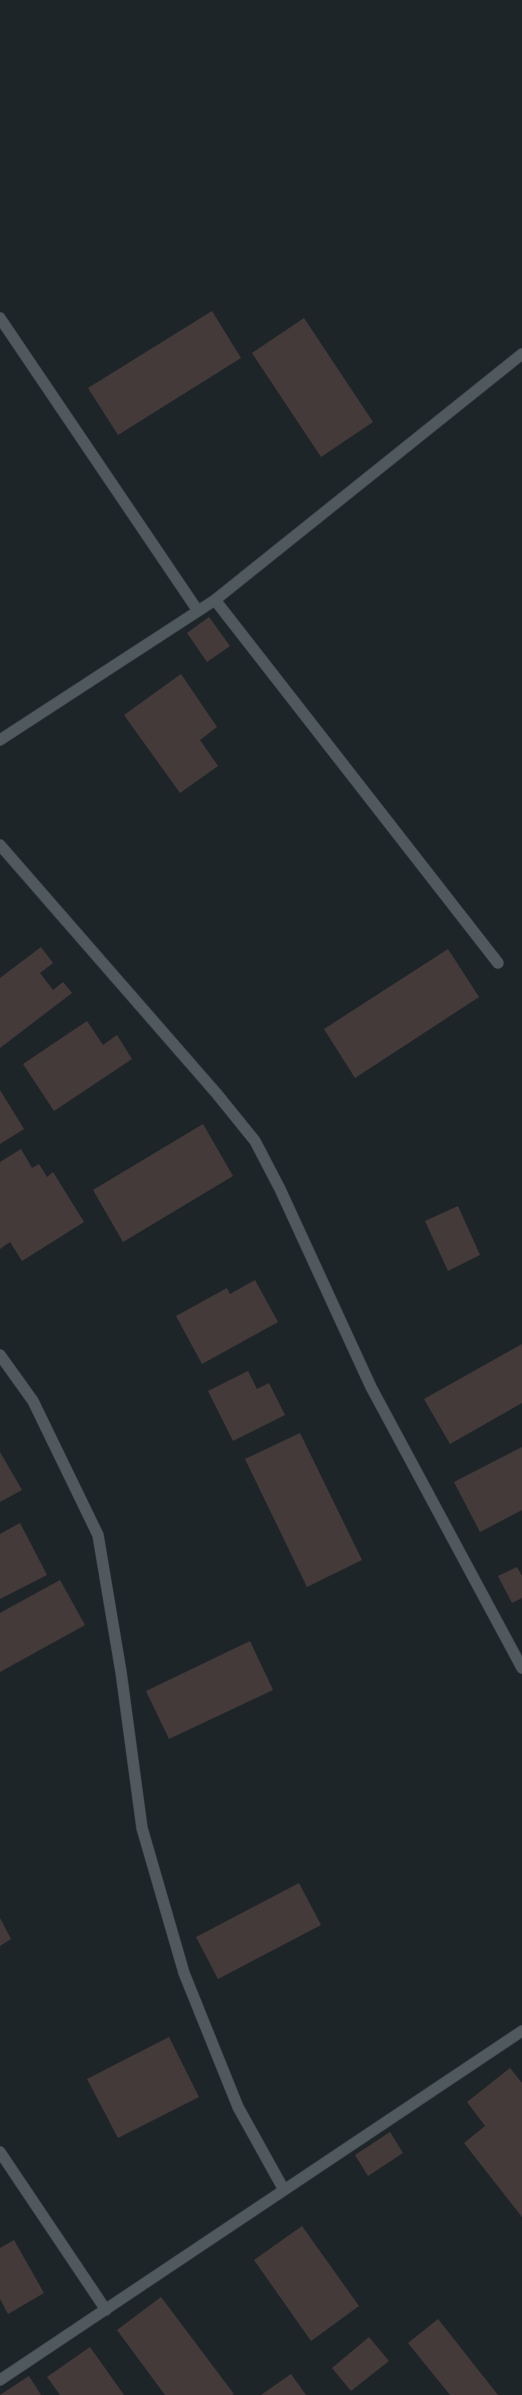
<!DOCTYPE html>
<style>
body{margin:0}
canvas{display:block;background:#1d2529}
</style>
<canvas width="522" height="2395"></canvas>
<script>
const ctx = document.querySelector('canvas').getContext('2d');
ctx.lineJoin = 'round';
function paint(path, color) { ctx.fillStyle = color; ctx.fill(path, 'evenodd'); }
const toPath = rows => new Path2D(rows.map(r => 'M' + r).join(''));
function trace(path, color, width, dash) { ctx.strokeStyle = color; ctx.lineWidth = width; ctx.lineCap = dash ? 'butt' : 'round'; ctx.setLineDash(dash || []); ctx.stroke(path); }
paint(toPath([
 [212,311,241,358,118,435,88,388],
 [304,318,373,422,321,457,252,353],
 [209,617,230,646,207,662,187,633],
 [181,674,217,727,200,740,218,766,180,793,124,715],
 [41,947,53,963,40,973,53,990,63,982,72,993,0,1048,0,978],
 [448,949,479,997,355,1078,324,1029],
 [87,1021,103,1045,117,1035,132,1059,54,1111,23,1064],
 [0,1090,24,1129,0,1144],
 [203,1124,233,1176,123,1242,93,1190],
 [21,1149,32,1168,39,1164,47,1177,53,1172,84,1222,22,1261,10,1242,0,1249,0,1162],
 [458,1206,480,1255,448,1271,425,1221],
 [255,1280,278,1322,202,1364,176,1316,227,1288,230,1294],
 [522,1344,522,1403,450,1444,424,1399],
 [248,1371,257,1389,269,1383,285,1415,233,1441,208,1391],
 [300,1433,362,1560,307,1587,245,1459],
 [522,1447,522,1510,480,1532,454,1482],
 [0,1452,22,1490,0,1502],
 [20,1523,47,1575,0,1599,0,1534],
 [517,1567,522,1576,522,1598,512,1603,498,1576],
 [60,1580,85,1625,0,1672,0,1613],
 [250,1641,273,1690,169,1739,146,1691],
 [299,1883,321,1925,218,1979,196,1937],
 [0,1918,11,1939,0,1946],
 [169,2037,199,2097,118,2138,87,2079],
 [510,2068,522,2083,522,2217,464,2143,485,2126,467,2102],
 [390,2132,403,2153,368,2176,355,2155],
 [302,2226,359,2306,311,2341,254,2260],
 [14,2240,44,2293,8,2314,0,2299,0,2248],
 [161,2297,234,2394,232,2395,165,2395,117,2330],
 [438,2319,498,2395,450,2395,408,2343],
 [369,2337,389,2361,351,2391,332,2368],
 [90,2347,124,2395,60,2395,47,2377],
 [291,2374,306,2395,261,2395],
 [29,2376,41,2395,0,2395]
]), '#443a3a');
const service = toPath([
 [215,600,498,963]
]);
const minor = toPath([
 [0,318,198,611],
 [0,740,215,600,522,354],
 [0,845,217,1094,255,1141,280,1189,371,1387,522,1668],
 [0,1355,33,1401,98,1535,121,1672,142,1828,184,1973,238,2107,284,2190],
 [0,2152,106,2310],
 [0,2380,522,2031]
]);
trace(service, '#383f42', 12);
trace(minor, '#383f42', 12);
trace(service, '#50595d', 11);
trace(minor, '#50595d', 11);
</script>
